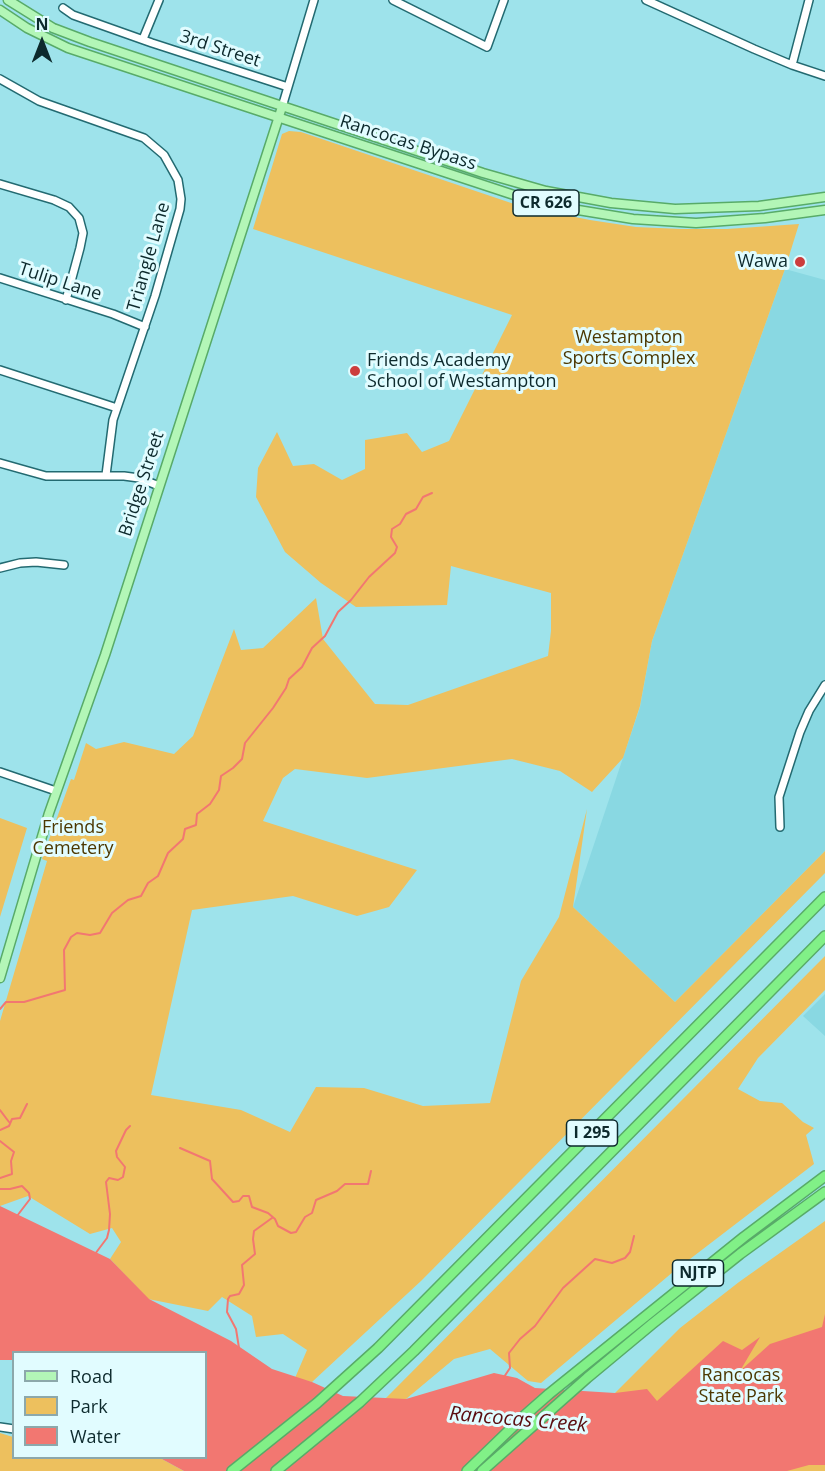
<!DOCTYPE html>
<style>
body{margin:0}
#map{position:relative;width:825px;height:1471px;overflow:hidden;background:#9ee3eb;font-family:"Open Sans",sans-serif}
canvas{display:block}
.legend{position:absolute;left:12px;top:1351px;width:195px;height:108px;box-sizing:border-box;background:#e1fcff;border:2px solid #8ca8ab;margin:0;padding:8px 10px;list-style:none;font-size:18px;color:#0d2a2d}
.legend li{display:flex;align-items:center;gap:12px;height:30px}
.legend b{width:30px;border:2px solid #8ca8ab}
.north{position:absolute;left:12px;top:12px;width:60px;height:60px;-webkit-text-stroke:4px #e1fcff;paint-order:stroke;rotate:0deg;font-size:16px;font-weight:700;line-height:24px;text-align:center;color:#0d2a2d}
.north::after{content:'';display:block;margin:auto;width:21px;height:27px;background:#0d2a2d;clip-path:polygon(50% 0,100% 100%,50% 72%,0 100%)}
</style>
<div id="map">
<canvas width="825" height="1471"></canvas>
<ul class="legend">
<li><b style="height:8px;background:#b3f6b7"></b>Road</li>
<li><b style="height:16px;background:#edc05e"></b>Park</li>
<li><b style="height:16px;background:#f27771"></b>Water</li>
</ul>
<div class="north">N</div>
</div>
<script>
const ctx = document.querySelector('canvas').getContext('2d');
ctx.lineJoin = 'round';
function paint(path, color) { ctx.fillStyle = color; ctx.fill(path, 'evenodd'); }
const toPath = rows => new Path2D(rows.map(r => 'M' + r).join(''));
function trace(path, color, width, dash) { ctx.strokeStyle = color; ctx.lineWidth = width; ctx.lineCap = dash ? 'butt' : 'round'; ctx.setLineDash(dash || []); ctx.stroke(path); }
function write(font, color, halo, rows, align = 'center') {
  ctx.font = font + ' "Open Sans",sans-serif'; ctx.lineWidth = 6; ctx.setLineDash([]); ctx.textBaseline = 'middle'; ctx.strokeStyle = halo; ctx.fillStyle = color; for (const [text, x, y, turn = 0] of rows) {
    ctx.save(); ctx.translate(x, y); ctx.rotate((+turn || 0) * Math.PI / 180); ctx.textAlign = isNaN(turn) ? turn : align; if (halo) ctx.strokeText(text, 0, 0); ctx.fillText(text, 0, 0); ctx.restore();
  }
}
paint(toPath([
 [785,269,825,280,825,851,675,1002,573,907,640,707,652,641],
 [825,994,825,1036,803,1016]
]), '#89d8e2');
paint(toPath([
 [289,131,301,132,520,206,590,220,636,227,681,229,727,229,799,224,785,269,652,641,640,706,623,758,592,792,560,771,512,759,367,778,295,769,283,778,263,821,417,870,389,907,357,916,293,896,192,910,151,1095,241,1110,290,1132,316,1087,364,1088,423,1106,490,1103,521,981,559,917,587,809,573,907,675,1002,825,851,825,873,421,1281,312,1382,295,1378,307,1350,283,1334,256,1337,252,1316,222,1297,208,1311,148,1299,110,1259,121,1242,112,1228,90,1234,28,1196,0,1206,0,1021,47,861,42,859,71,779,74,780,86,743,96,749,124,742,174,754,193,736,234,629,241,650,263,648,316,598,323,639,375,704,408,705,548,656,551,631,551,593,451,566,447,605,356,607,321,583,285,552,256,497,258,468,277,432,293,466,314,464,342,480,365,469,365,440,407,433,422,452,449,441,512,315,253,229,282,134],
 [0,818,27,828,0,917],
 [825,956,825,990,758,1058,738,1089,760,1101,782,1103,803,1122,814,1128,806,1135,814,1164,673,1272,541,1383,528,1381,490,1349,454,1359,406,1399,385,1399],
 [825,1221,825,1471,619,1471,615,1393,680,1328,739,1282],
 [0,1433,13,1437,14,1458,160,1458,184,1471,0,1471]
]), '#edc05e');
paint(toPath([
 [0,1206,110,1259,149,1299,231,1341,272,1369,312,1382,343,1396,406,1399,494,1373,517,1378,535,1388,615,1393,647,1389,657,1401,723,1341,742,1350,760,1337,740,1371,770,1344,822,1327,825,1314,825,1465,809,1465,787,1471,184,1471,160,1458,206,1458,206,1352,14,1352,13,1360,0,1360]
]), '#f27771');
trace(toPath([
 [0,1009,6,1002,24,1002,65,990,64,950,71,937,77,933,90,935,100,933,112,913,128,900,141,896,148,883,158,876,168,853,183,839,185,829,196,825,197,814,210,804,219,790,221,776,233,768,242,759,245,743,273,708,286,688,289,679,302,667,312,648,325,636,338,612,351,600,369,577,395,553,397,547,391,537,392,529,400,524,406,514,416,509,423,497,432,493],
 [0,1110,9,1122],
 [0,1130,9,1126,12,1119,20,1118,27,1104],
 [0,1141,14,1152,11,1161,12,1174,0,1178],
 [180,1148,210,1161,212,1179,233,1202,239,1201,243,1196,249,1196,252,1207,268,1213,275,1219,278,1226,291,1233,296,1232,305,1217,312,1213,316,1200,337,1191,345,1184,368,1184,371,1171],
 [0,1189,10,1189,22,1186,29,1193,30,1199,17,1216],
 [95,1254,107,1238,109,1230,110,1214,106,1182,109,1178,118,1180,123,1177,125,1167,117,1157,116,1151,126,1130,130,1126],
 [239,1348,236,1329,227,1312,228,1299,230,1296,239,1294,244,1285,242,1265,255,1254,253,1239,254,1231,272,1218],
 [504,1377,510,1368,509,1353,520,1339,535,1326,563,1288,595,1259,612,1263,625,1258,630,1252,634,1236]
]), '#f27771', 2);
const minor = toPath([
 [393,0,487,47,504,0],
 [646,0,754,49,792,65,825,76],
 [63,8,73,15,152,43,288,87],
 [143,39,159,0],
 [792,65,809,0],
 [0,79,39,101,144,138,164,155,178,180,181,199,180,209,155,296,113,420,106,475],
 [282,107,314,0],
 [0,184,54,200,69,207,79,218,83,233,80,248,66,300],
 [0,278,113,314,145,327],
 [0,370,117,408],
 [0,463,46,476,124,476,139,478,159,486],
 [0,568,20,563,36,562,64,565],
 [0,772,56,791],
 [780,827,779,797,800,732,809,711,825,685],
 [0,1427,14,1429]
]);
const major = toPath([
 [8,0,53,28,90,42,483,173,546,191,611,203,675,209,759,206,825,197],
 [0,10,27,28,68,48,520,197,572,209,633,219,696,223,765,218,825,210],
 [0,978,49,813,105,655,282,107]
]);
const highway = toPath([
 [232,1471,317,1403,378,1348,825,897],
 [276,1471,360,1402,414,1351,825,936],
 [467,1471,524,1416,549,1394,744,1237,825,1176],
 [482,1471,587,1378,652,1324,740,1254,825,1192]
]);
trace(minor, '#236a71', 10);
trace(major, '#58ab68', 11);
trace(highway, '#58ab68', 12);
trace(minor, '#fff', 7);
trace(major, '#b3f6b7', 8);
trace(highway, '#81f087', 9);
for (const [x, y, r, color] of [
 [800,262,6,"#cc3d3d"],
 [355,371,6,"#cc3d3d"]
]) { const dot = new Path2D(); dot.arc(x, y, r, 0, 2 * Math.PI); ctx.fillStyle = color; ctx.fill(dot); trace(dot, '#e1fcff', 2); }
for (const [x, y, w] of [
 [546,203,66],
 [592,1133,51],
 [698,1273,51]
]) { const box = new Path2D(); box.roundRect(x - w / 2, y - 13, w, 26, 4.5); ctx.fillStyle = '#e1fcff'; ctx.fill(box); trace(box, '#0d2a2d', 1.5); }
write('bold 16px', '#0d2a2d', null, [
 ["CR 626",546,203],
 ["I 295",592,1133],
 ["NJTP",698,1273]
]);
write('18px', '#0d2a2d', '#e1fcff', [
 ["3rd Street",220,49,18],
 ["Rancocas Bypass",408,143,18],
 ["Triangle Lane",149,257,-74],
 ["Tulip Lane",60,282,18],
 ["Bridge Street",142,484,-72]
]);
write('18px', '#0d2a2d', '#e1fcff', [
 ["Wawa",788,262],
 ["Friends Academy",367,361,"left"],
 ["School of Westampton",367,382,"left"]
], 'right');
write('18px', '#4c3700', '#e1fcff', [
 ["Westampton",629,338],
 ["Sports Complex",629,359],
 ["Friends",73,828],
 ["Cemetery",73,849],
 ["Rancocas",741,1376],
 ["State Park",741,1397]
]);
write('italic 20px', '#5a0d10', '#e1fcff', [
 ["Rancocas Creek",518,1420,5]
]);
</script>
